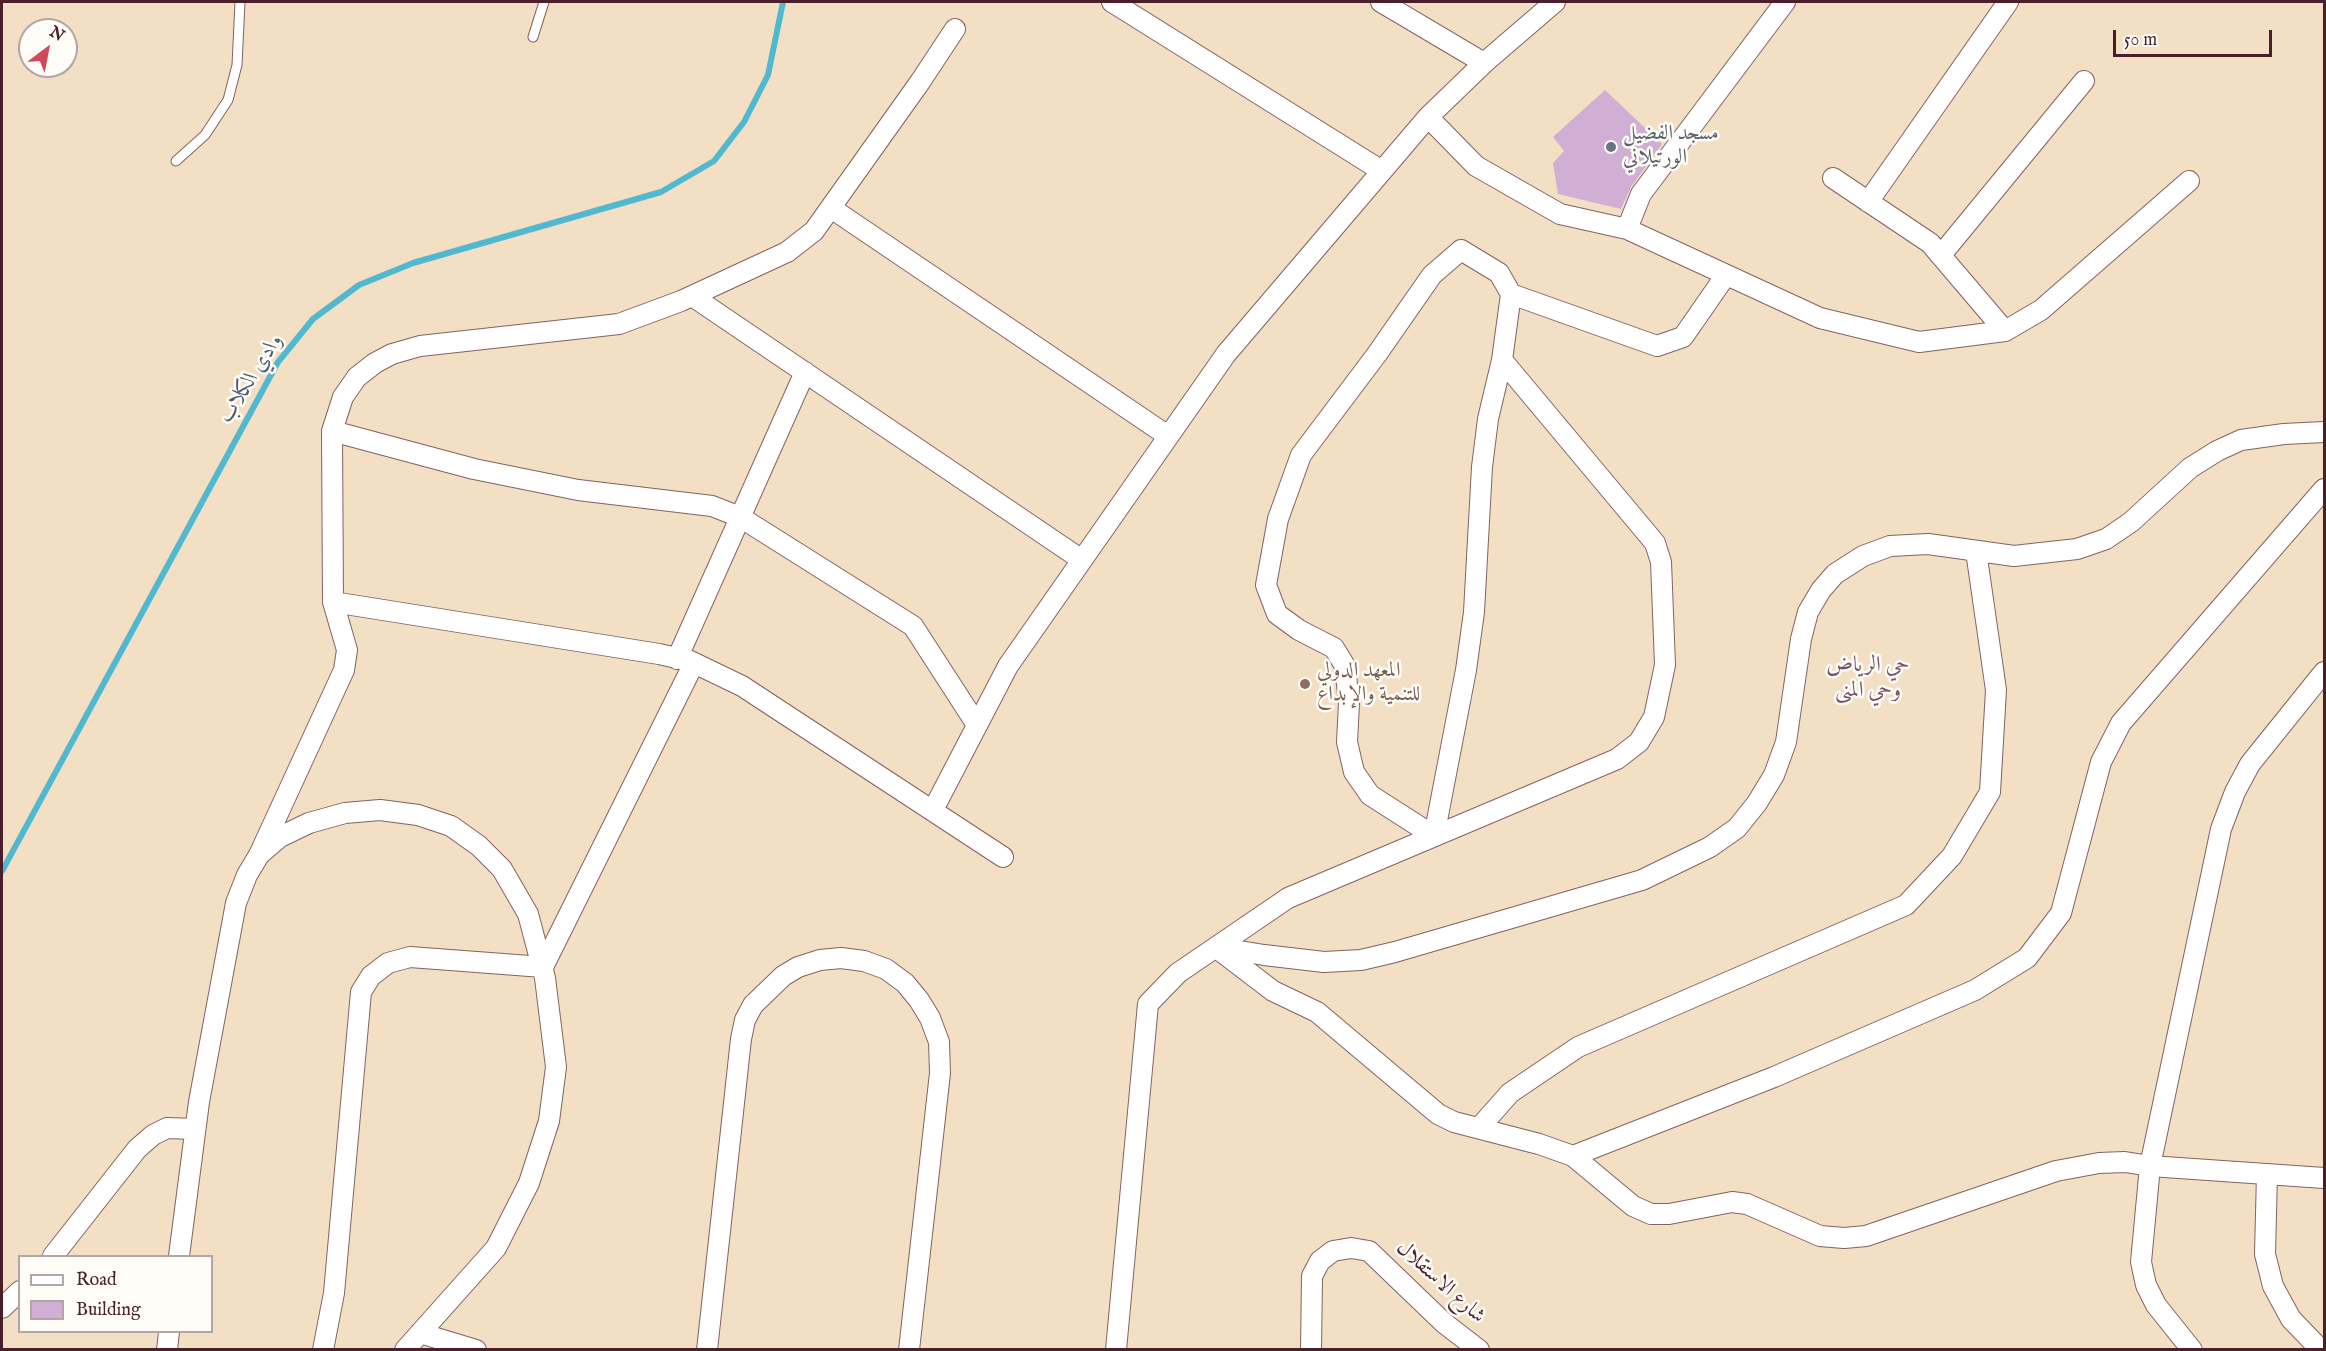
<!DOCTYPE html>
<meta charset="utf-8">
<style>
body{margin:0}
#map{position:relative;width:2326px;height:1351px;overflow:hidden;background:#f3dfc4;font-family:"IM FELL English",serif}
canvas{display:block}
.frame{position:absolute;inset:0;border:3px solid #4a1f2b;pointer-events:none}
.legend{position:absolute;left:18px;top:1255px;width:195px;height:78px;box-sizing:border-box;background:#fdfcf7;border:2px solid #b5a4a5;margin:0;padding:8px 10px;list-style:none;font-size:18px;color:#4a1f2b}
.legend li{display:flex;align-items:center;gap:12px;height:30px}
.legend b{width:30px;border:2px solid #b5a4a5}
.north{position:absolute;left:18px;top:18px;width:60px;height:60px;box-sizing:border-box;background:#fdfcf7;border:2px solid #b5a4a5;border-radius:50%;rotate:32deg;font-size:16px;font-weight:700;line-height:24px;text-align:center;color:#4a1f2b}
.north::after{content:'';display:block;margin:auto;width:21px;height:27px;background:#d1495b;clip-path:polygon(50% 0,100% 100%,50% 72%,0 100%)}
.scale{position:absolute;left:2113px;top:30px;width:159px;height:27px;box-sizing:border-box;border:3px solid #4a1f2b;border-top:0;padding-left:8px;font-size:18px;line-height:21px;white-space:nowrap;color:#4a1f2b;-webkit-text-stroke:4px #fdfcf7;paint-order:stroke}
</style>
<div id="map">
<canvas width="2326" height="1351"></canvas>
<div class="frame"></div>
<ul class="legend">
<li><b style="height:8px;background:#fff"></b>Road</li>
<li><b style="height:16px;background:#d1aed4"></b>Building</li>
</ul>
<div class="north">N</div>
<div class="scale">50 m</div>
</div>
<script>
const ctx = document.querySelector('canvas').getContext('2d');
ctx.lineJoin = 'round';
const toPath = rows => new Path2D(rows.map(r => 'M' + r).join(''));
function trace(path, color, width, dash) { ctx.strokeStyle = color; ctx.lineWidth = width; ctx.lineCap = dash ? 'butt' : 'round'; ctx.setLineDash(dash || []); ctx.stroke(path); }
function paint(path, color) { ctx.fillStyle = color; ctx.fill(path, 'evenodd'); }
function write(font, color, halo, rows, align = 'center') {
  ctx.font = font + ' "IM FELL English",Amiri,serif'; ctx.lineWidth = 5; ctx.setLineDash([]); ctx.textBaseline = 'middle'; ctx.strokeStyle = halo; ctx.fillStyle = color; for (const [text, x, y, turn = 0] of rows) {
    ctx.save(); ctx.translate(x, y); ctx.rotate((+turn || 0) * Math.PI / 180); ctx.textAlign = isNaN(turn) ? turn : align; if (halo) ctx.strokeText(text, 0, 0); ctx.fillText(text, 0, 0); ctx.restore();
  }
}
trace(toPath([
 [2,871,278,362,313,319,359,285,413,263,661,192,714,161,744,122,768,75,783,2]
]), '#51b9cf', 6);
paint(toPath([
 [1605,90,1662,144,1631,187,1621,209,1558,194,1553,163,1564,151,1553,137]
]), '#d1aed4');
const service = toPath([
 [533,37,544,2],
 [176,161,205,135,228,100,237,65,240,2]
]);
const minor = toPath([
 [1112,2,1382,171],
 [1381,2,1484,63],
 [1428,117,1476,166,1560,214,1627,229,1820,318,1919,342,2005,331,2041,310,2189,181],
 [1833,178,1930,243,2005,331],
 [1868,202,2008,2],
 [831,208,1168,436],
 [1627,229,1641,194,1785,2],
 [1461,250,1499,273,1511,294,1502,360,1488,419,1482,467,1474,612,1466,670,1434,836,1370,795,1354,772,1347,742,1349,703,1345,666,1334,648,1299,630,1277,614,1266,585,1278,519,1301,455,1377,354,1432,275,1461,250],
 [1941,255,2084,81],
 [1511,294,1657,346,1683,337,1726,275],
 [692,296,1082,560],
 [332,431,474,469,578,490,712,506,740,517,913,626,977,725],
 [333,602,659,654,690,661,742,686,1003,857],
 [677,659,805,372],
 [933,810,1008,666,1226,354,1428,117,1484,63,1555,2],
 [259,855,344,670,347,650,333,602,332,431,343,397,357,377,375,363,392,354,420,346,619,324,681,301,787,252,814,231,920,82,955,29],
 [1216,947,1264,955,1324,962,1361,960,1395,952,1642,880,1710,847,1737,828,1757,803,1774,775,1786,742,1801,639,1808,612,1821,590,1835,574,1863,556,1890,546,1928,544,2014,556,2077,549,2106,539,2131,522,2190,468,2217,451,2241,440,2284,434,2324,432],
 [1218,949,1273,991,1317,1012,1438,1114,1454,1122,1539,1144,1573,1156,1633,1206,1651,1214,1669,1214,1732,1202,1747,1204,1820,1236,1844,1238,1866,1236,2056,1171,2099,1163,2125,1162,2150,1166,2324,1178],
 [1479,1128,1510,1093,1578,1047,1906,905,1952,856,1990,792,1996,690,1976,551],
 [1573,1156,1774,1077,1975,990,2027,958,2061,913,2101,762,2121,723,2324,489],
 [2267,1174,2265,1254,2273,1286,2291,1319,2317,1346,2323,1350],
 [53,1256,137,1149,153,1135,167,1128,195,1129],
 [179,1256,199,1102,236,903,247,875,259,855,280,837,309,823,345,813,380,810,418,815,451,826,479,846,502,869,528,914,545,978,556,1067,549,1121,529,1183,496,1248,405,1350],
 [2,1308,20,1291],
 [420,1333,476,1350],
 [167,1350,169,1332],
 [323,1350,334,1293,361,992,371,976,388,963,410,957,543,967,694,663],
 [707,1350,741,1039,745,1020,753,1005,783,976,798,967,820,960,841,958,864,961,886,969,905,983,919,1000,930,1018,939,1042,940,1073,909,1350],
 [1116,1350,1148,1004,1178,973,1288,898,1617,759,1639,742,1654,717,1665,665,1661,562,1655,543,1502,360],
 [1311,1350,1312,1276,1320,1261,1333,1251,1351,1248,1369,1251,1444,1323,1479,1350],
 [2192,1350,2156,1305,2146,1285,2141,1262,2150,1166,2221,829,2235,792,2250,764,2324,672]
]);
trace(service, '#856261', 11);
trace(minor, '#856261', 22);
trace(service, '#fff', 9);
trace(minor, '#fff', 20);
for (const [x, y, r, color] of [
 [1611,147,6,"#6b7280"],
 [1305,684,6,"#8d6e63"]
]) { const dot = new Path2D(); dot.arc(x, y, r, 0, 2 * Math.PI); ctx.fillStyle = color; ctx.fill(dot); trace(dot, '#fdfcf7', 2); }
write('21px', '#5b616d', '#fdfcf7', [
 ["مسجد الفضيل",1623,135],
 ["الورتيلاني",1623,159]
], 'left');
write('21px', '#785e54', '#fdfcf7', [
 ["المعهد الدولي",1317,672],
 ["للتنمية والإبداع",1317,696]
], 'left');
write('21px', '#4a1f2b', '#fdfcf7', [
 ["شارع الاستقلال",1440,1283,42]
]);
write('italic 22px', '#4d5d6d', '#fdfcf7', [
 ["وادي الكلاب",252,379,-58]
]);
write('22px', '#795166', '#fdfcf7', [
 ["حي الرياض",1868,666],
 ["وحي المنى",1868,691]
]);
</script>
